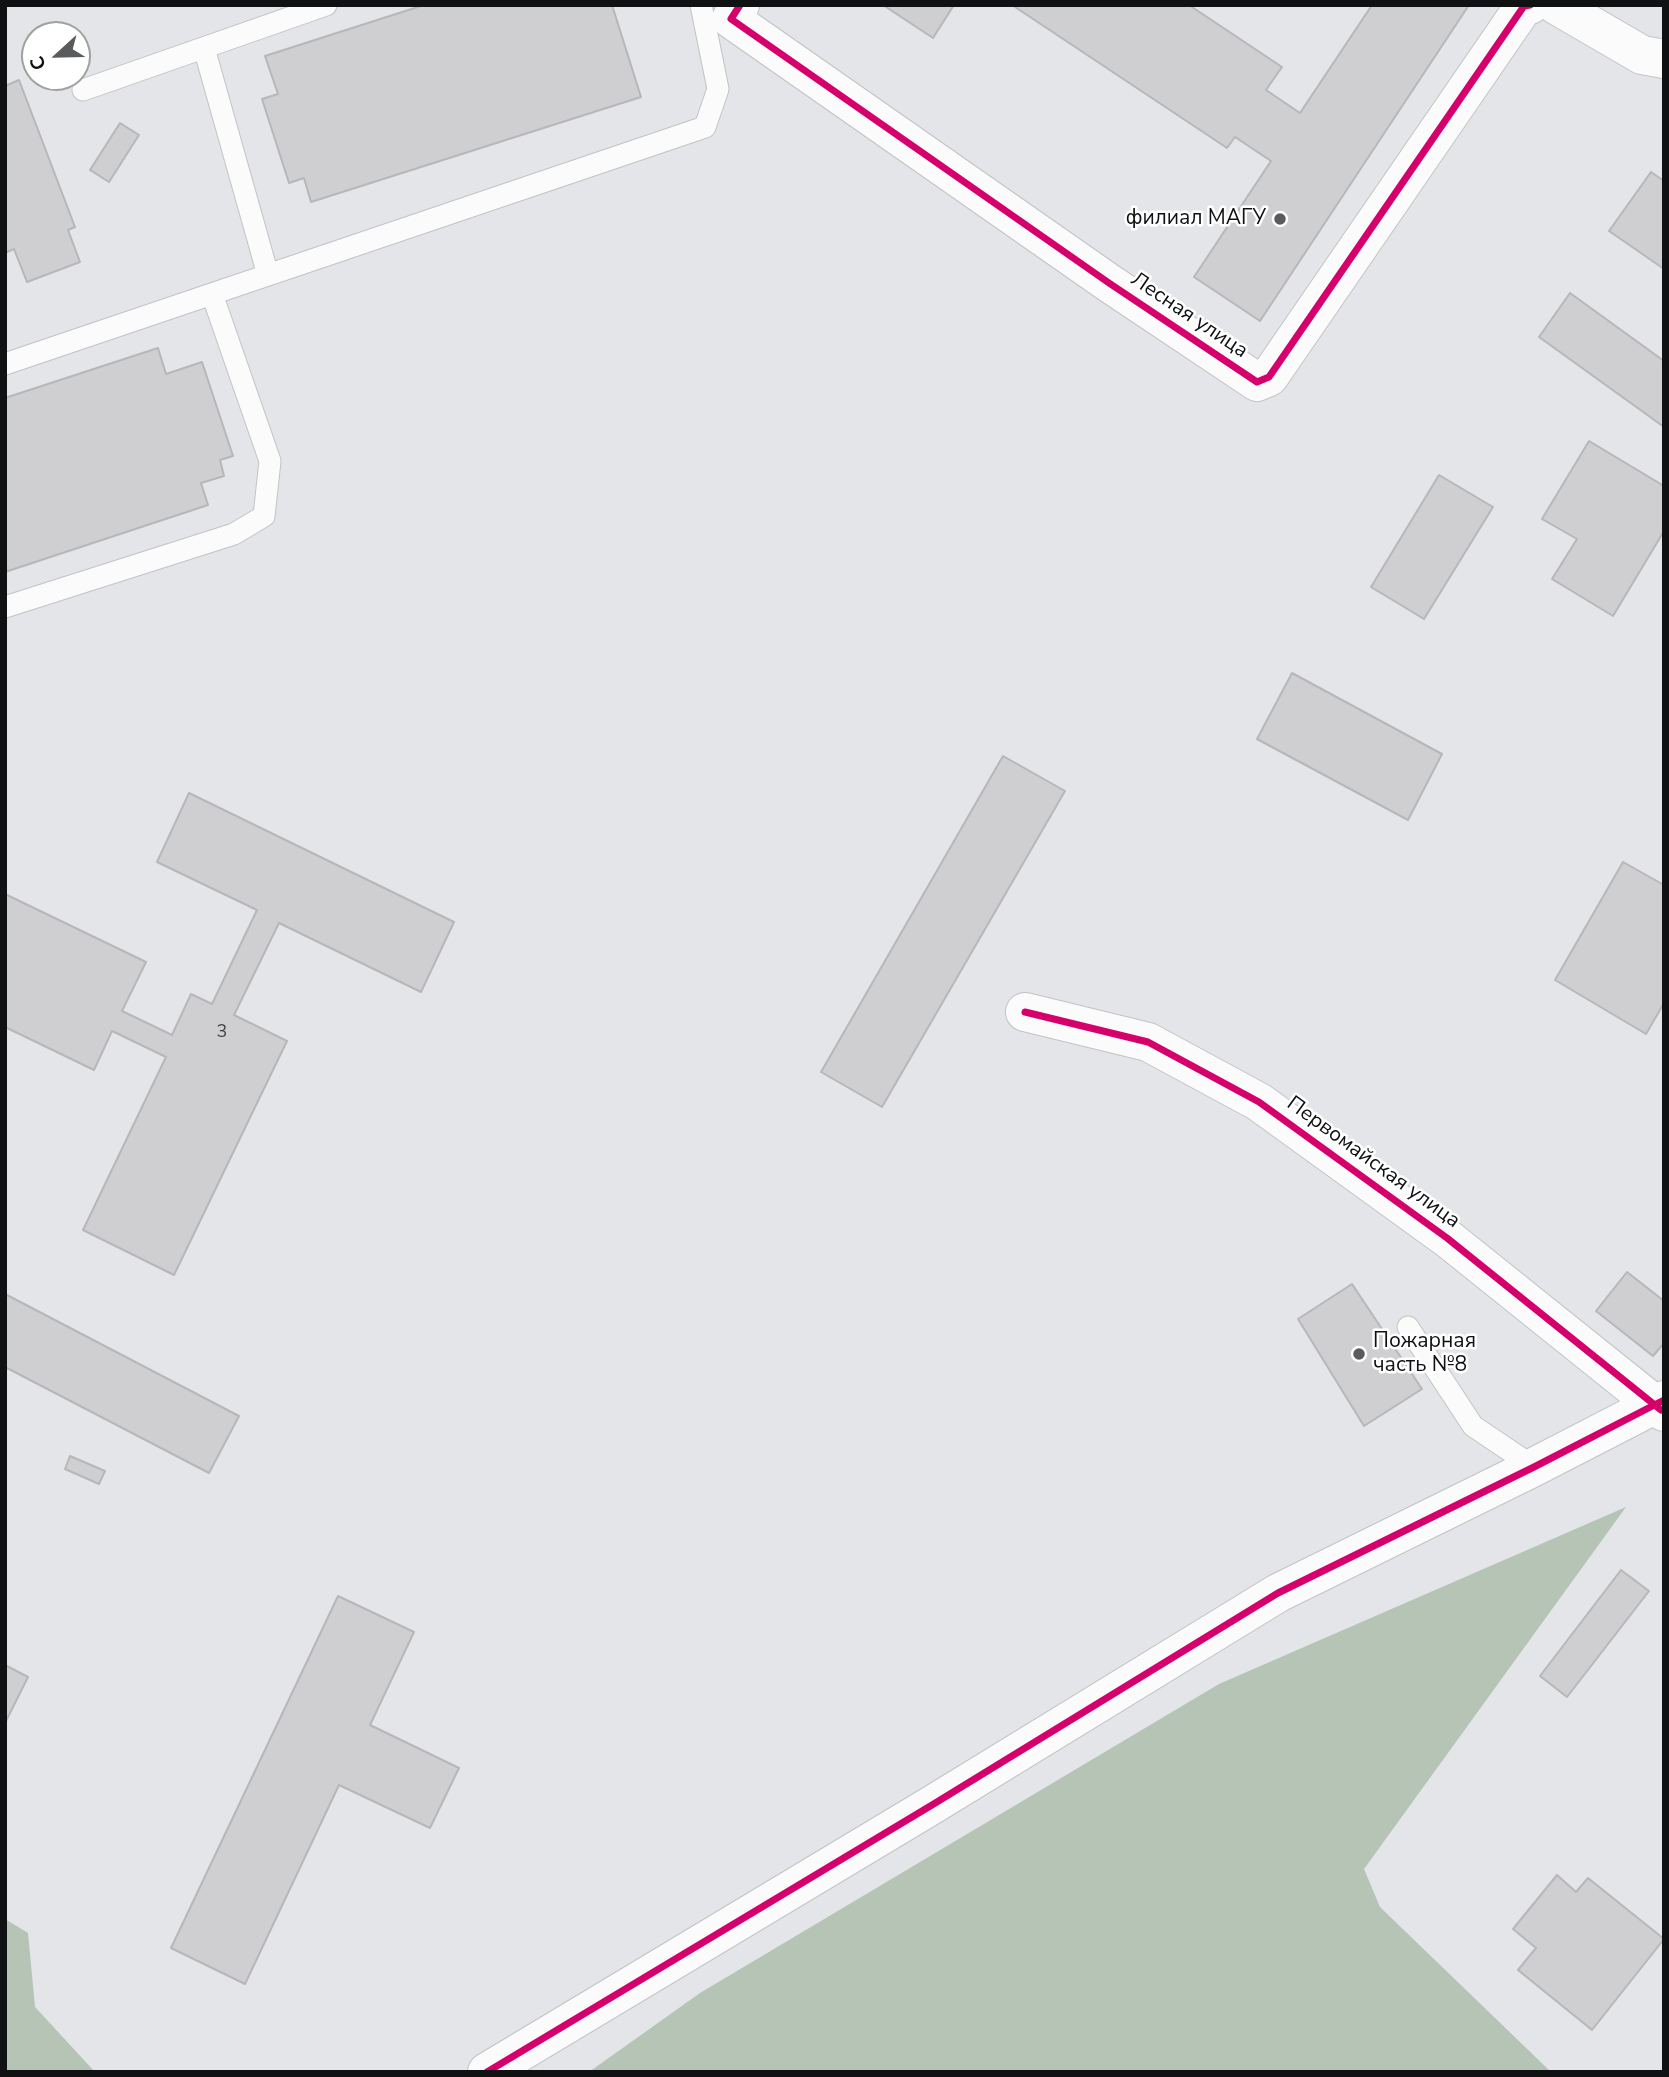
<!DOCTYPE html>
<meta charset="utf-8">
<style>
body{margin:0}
#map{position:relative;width:1669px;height:2077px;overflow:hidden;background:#e4e5e8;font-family:"Nunito Sans",sans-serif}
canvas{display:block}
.frame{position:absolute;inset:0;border:7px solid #101112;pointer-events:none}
.north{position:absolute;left:21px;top:21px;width:70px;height:70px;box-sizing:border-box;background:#fff;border:2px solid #9fa0a0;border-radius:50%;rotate:248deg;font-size:19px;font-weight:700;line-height:28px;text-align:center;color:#101112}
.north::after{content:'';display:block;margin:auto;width:24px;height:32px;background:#5a5b5d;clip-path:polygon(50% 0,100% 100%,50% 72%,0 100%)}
</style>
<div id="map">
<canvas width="1669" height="2077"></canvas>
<div class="frame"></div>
<div class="north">С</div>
</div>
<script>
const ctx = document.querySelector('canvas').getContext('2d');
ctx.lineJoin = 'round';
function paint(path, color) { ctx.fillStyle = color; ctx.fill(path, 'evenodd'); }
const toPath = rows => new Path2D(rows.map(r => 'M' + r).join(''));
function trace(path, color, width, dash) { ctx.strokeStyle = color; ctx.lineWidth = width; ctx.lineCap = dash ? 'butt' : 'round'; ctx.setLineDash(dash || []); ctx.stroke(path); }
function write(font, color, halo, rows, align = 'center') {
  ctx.font = font + ' "Nunito Sans",sans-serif'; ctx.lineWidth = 5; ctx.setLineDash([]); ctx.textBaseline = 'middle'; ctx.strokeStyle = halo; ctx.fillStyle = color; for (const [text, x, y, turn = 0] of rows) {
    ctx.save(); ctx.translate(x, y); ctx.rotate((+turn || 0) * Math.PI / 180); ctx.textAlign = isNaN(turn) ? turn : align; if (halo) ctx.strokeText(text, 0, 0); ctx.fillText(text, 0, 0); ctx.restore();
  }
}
paint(toPath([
 [1626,1507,1364,1869,1380,1907,1551,2072,589,2072,700,1993,1219,1684],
 [5,1919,28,1933,35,2007,95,2072,5,2072]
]), '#b5c4b4');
const building = toPath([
 [424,5,612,5,641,97,311,202,304,178,289,183,262,99,278,94,265,56,424,5],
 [883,5,954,5,933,38,883,5],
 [1012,5,1189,5,1282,67,1266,90,1300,113,1372,5,1469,5,1260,321,1194,277,1271,161,1235,137,1227,148,1012,5],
 [19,80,75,227,68,230,80,262,27,282,14,249,7,252,5,249,5,86,19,80],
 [120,123,139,135,109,182,90,170,120,123],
 [1651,172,1664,181,1664,269,1609,231,1651,172],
 [1570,293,1664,361,1664,427,1539,337,1570,293],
 [158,348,166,374,202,362,233,456,220,460,224,476,201,483,208,505,5,572,5,398,158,348],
 [1589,441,1664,486,1664,531,1613,616,1552,579,1577,539,1542,519,1589,441],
 [1439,475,1493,507,1424,619,1371,587,1439,475],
 [1292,673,1442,754,1408,820,1257,739,1292,673],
 [1003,756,1065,791,882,1107,821,1072,1003,756],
 [189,793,454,922,421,992,279,923,234,1015,287,1041,174,1275,83,1230,166,1057,112,1031,94,1070,5,1027,5,894,146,962,122,1011,172,1035,191,994,212,1004,257,910,157,862,189,793],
 [1623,862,1664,885,1664,1003,1646,1034,1555,980,1623,862],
 [1627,1272,1664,1301,1664,1343,1653,1356,1596,1311,1627,1272],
 [1352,1284,1422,1389,1364,1426,1298,1319,1352,1284],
 [5,1294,239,1416,209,1473,5,1367,5,1294],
 [70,1456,105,1471,99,1484,65,1469,70,1456],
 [1621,1570,1649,1591,1567,1697,1540,1676,1621,1570],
 [338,1596,414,1632,370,1725,459,1768,430,1828,339,1785,245,1984,171,1948,338,1596],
 [5,1665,28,1677,5,1723,5,1665],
 [1557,1875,1576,1892,1588,1878,1664,1939,1592,2030,1518,1970,1536,1948,1513,1929,1557,1875]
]);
paint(building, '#cfced1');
trace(building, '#b7b7b9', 2);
const lane = toPath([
 [204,48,268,275],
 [83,90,326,5],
 [5,364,705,127,718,89,701,5],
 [5,607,234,534,264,516,270,461,212,294],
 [1408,1327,1473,1426,1534,1467]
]);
const street = toPath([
 [740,5,731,19,1109,283,1257,382,1269,377,1524,6,1530,5],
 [1556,5,1642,55,1664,59],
 [1025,1012,1148,1042,1259,1102,1447,1238,1664,1412],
 [487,2072,932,1805,1278,1593,1534,1467,1664,1400]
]);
trace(lane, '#c2c3c5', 23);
trace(street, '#c2c3c5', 40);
trace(lane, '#fbfbfc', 21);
trace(street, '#fbfbfc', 38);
trace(toPath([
 [740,5,731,19,1109,283,1257,382,1269,377,1524,6,1530,5],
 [1025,1012,1148,1042,1259,1102,1447,1238,1661,1410],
 [487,2072,932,1805,1278,1593,1534,1467,1664,1400]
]), '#d6006c', 7);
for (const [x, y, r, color] of [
 [1280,219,7,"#5a5b5d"],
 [1359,1354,7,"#5a5b5d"]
]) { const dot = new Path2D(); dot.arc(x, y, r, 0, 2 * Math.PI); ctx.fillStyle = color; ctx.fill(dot); trace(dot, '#fff', 2.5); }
write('18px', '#424244', null, [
 ["3",222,1033]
]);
write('21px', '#101112', '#fff', [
 ["филиал МАГУ",1266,219],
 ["Пожарная",1373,1342,"left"],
 ["часть №8",1373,1366,"left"]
], 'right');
write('21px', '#101112', '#fff', [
 ["Лесная улица",1189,316,34],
 ["Первомайская улица",1373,1163,36]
]);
</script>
